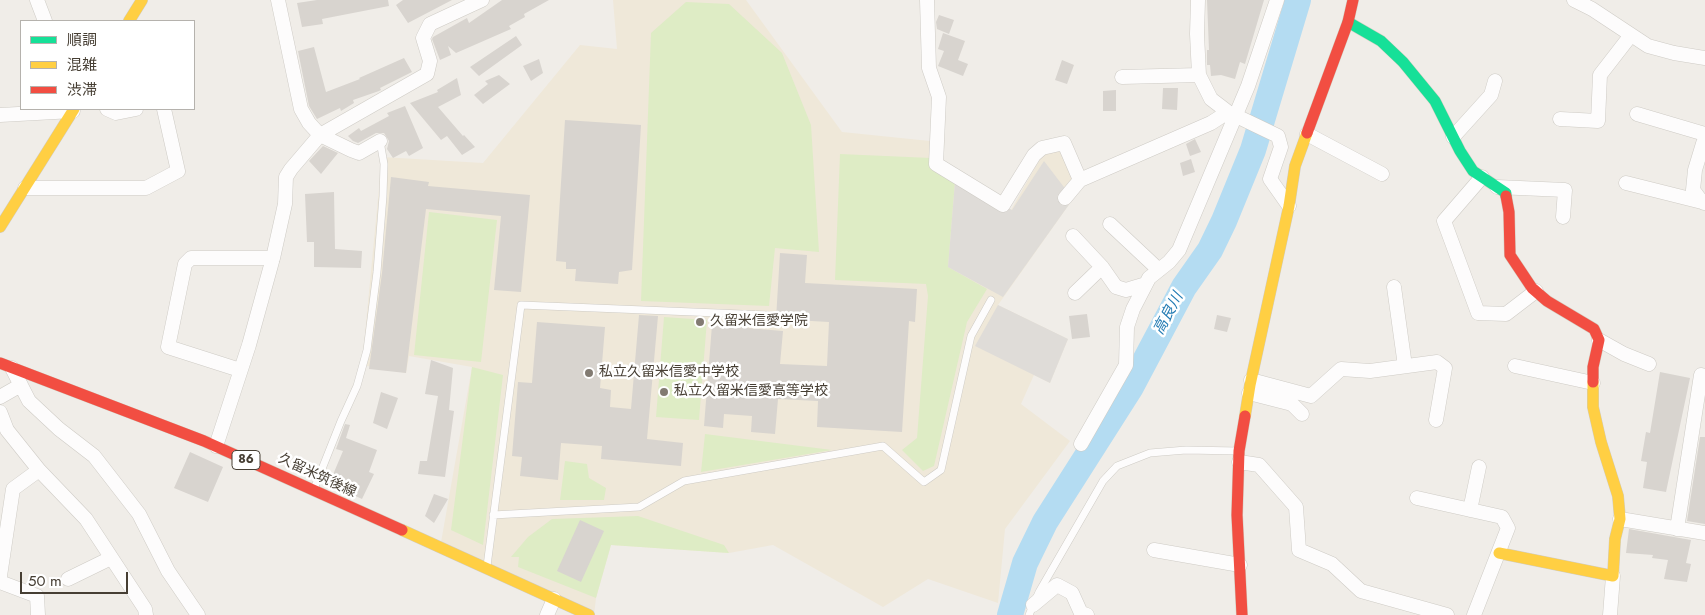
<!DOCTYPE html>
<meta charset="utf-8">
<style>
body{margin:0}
#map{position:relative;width:1705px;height:615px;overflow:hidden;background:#f0ede8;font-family:Jost,"Noto Sans JP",sans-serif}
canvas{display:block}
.legend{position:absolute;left:20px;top:20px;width:175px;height:90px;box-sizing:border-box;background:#fff;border:1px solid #b5b2ad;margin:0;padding:6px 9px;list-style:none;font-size:15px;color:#463e33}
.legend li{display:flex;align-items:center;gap:10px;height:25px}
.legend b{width:25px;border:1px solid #b5b2ad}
.scale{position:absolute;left:20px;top:572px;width:108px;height:22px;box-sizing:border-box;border:2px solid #463e33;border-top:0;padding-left:6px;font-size:15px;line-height:18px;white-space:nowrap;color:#463e33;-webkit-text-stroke:4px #fff;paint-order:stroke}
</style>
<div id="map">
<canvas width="1705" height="615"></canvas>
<ul class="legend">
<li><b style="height:6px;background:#16e098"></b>順調</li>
<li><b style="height:6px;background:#ffcf43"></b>混雑</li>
<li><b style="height:6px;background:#f24e42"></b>渋滞</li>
</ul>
<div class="scale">50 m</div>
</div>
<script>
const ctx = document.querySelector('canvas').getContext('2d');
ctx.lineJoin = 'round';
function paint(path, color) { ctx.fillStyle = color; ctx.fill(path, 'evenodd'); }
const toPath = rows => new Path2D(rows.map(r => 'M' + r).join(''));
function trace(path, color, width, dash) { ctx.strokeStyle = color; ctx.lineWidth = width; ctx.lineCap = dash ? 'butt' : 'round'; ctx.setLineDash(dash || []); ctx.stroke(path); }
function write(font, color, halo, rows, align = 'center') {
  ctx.font = font + ' Jost,"Noto Sans JP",sans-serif'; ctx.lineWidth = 5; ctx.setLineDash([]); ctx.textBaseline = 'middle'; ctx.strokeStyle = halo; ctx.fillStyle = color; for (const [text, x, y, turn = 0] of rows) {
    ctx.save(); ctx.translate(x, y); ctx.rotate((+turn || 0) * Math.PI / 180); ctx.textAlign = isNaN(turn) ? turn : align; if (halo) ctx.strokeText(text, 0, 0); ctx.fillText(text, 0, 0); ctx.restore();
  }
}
paint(toPath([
 [613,0,746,0,842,132,930,141,931,158,955,182,1011,210,1049,143,1065,147,1079,183,1073,199,998,305,1068,339,1050,383,1034,375,1021,404,1070,441,1005,529,998,603,928,579,883,607,773,545,729,553,611,545,596,598,594,615,440,548,472,367,409,356,406,373,362,365,382,157,483,163,580,45,617,49]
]), '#efe8d9');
paint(toPath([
 [686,2,729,4,782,53,811,125,819,252,775,248,769,306,641,301,651,33],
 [840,154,931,158,955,182,948,267,987,289,967,322,934,466,923,471,902,450,917,438,928,296,926,284,835,280],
 [429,212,497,220,481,362,414,355],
 [664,317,707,320,699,420,656,417],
 [472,367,503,375,483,545,451,530],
 [705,434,832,450,701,472],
 [565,461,587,464,589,478,606,488,604,500,560,500],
 [638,516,724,545,729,553,611,545,596,598,518,567,519,557,511,557,528,537,552,519]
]), '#deecc5');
paint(toPath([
 [1044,161,1073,199,1003,297,948,267,955,182,1012,210],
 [998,305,1068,339,1050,383,975,346]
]), '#dfdcd8');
trace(toPath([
 [1010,615,1025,563,1045,522,1131,387,1184,287,1210,250,1224,221,1253,150,1298,0]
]), '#b4dcf2', 26);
paint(toPath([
 [317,0,388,0,389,6,322,19,323,24,302,27,297,3],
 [403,0,452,0,408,23,396,5],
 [502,0,549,0,524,14,525,17,509,26,511,29,456,53,448,46,451,55,440,60,432,39,433,37,467,18,469,23],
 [1207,0,1264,0,1245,64,1240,62,1235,79,1221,75,1211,76,1210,65,1207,65,1207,50,1209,50],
 [939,15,954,20,949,34,937,29,936,22],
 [943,33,965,41,958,60,968,64,963,76,938,66,944,51,938,49],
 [516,36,522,45,479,76,470,67],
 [314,47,326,92,360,79,359,78,404,58,412,72,380,88,381,90,379,91,353,100,354,103,341,111,340,108,317,119,309,106,298,51],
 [539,59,543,73,531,81,523,66],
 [1062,60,1074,65,1067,84,1055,80],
 [499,75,510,84,483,104,474,95,488,84,485,81],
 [457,78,461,95,438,107,463,136,464,135,475,147,462,155,447,136,441,140,410,103,438,92,437,90],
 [1163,88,1178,88,1177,110,1162,109],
 [1116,90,1116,111,1103,111,1103,91],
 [405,106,423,148,409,156,406,151,393,158,387,149,389,141,384,133,376,133,358,143,353,141,348,136,359,128,361,131,389,116,387,113],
 [565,120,641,125,632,270,619,272,618,284,575,281,576,269,566,269,566,262,556,261],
 [1195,139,1201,152,1190,156,1186,144],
 [323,146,338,153,321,174,309,161],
 [1191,159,1195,172,1183,176,1180,163],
 [391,177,429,182,428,186,530,195,521,292,494,290,501,216,426,209,406,373,369,369,382,273],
 [334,192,335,249,362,251,361,268,314,267,314,242,307,242,305,194],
 [780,253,807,255,805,283,917,289,915,322,909,321,902,432,817,427,818,401,778,399,775,434,751,432,752,416,724,414,723,428,704,426,712,325,783,331,780,364,827,366,829,322,776,319],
 [1087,314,1090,337,1072,339,1069,316],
 [639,315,658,316,647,439,683,443,681,466,601,459,602,446,561,443,558,480,520,476,522,457,512,456,518,382,532,383,537,322,605,327,600,388,611,390,610,407,631,409],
 [1217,315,1231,318,1227,332,1214,329],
 [431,360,453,368,449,410,454,411,445,477,418,474,420,461,427,461,438,396,425,394],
 [1660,372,1690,378,1666,492,1643,488,1647,462,1641,461,1646,432,1650,433],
 [381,392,398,398,387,429,373,423],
 [345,424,350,425,346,438,377,450,369,472,374,474,362,499,329,484,343,451,336,449],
 [1700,437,1705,437,1705,524,1687,521],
 [190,452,223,467,208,502,174,488],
 [434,494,448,499,434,523,425,516],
 [580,520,604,531,581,582,557,571],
 [1629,529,1691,540,1686,563,1691,564,1687,582,1664,579,1668,560,1652,558,1653,555,1626,553]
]), '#d8d4cf');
const lane = toPath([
 [314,489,341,421,357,386,367,350,377,272,383,196,384,164,380,141],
 [493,515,639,507,684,481,883,446,924,482,941,470,971,336,991,300],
 [487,566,521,305,767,315],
 [1029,615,1039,592,1103,481,1117,466,1150,453,1186,450,1238,451]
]);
const street = toPath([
 [37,0,45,21],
 [278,0,301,109,309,123,320,135,351,150,359,153,380,141],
 [927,0,929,68,939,97,936,164,1003,205,1034,155,1042,148,1064,143,1080,180],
 [1198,0,1197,34,1199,75,1211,99,1228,112,1278,136,1281,147,1270,179,1289,206],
 [1574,0,1592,9,1648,46,1674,53,1705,58],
 [1122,77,1199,75],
 [107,109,116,113,136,109],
 [1637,114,1705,134],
 [0,115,73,111],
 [1560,119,1598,121,1600,75,1631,35],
 [1307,134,1382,174],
 [1453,137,1491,95,1495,81],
 [1482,177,1444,221,1478,313,1506,314,1536,291],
 [1626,183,1702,202],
 [1497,187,1565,190,1563,217],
 [25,188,146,188,178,171,164,109],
 [1065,198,1080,180,1211,123,1228,112],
 [1704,203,1702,202,1693,190,1695,170,1705,137],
 [1110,224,1159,270],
 [1073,236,1102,267,1116,287,1126,290,1146,284],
 [1394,287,1405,366],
 [1075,293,1102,267],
 [1599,340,1624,354,1649,364],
 [1515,366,1593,383],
 [12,368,29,401,59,429,94,456,139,514,168,571,198,615],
 [240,370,168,347,185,264,191,258,273,258],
 [1251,380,1311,396,1341,369,1370,371,1437,362,1445,368,1436,420],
 [1249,393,1292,404,1302,414],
 [0,397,21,385],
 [0,412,7,430,39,470,13,489,0,576],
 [1081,444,1126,365,1127,327,1133,309,1149,278,1169,262,1179,250,1248,86,1277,0],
 [216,446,249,345,273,258,285,204,286,177,291,169,320,135,427,74,430,61,423,38,430,24,482,0],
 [1239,462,1259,465,1296,507,1299,550,1332,564,1361,591,1447,615],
 [39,470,86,519,145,609,146,615],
 [1417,498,1502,517,1508,528,1474,615],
 [1470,510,1479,467],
 [1620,519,1705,533],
 [1677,529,1701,375,1705,376],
 [1154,550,1240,565],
 [68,579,111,558],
 [0,582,37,596,38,615],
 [1033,605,1057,585,1072,593,1081,613,1087,615],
 [547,615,554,599],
 [1610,615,1613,576]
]);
const fast = toPath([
 [1348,22,1381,41,1403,62,1435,101,1460,151,1473,171,1506,193,1506,196]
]);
const slow = toPath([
 [129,21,142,0],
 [0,227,74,109],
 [1245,416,1250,385,1289,206,1295,166,1307,133],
 [402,530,589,615],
 [1499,553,1613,576,1615,539,1620,519,1618,496,1601,442,1593,407,1593,382]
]);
const jam = toPath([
 [1307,133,1348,22,1353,0],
 [1506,196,1509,212,1510,255,1532,288,1547,301,1594,329,1599,340,1593,367,1593,382],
 [0,363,204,441,402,530],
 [1242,615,1237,515,1239,451,1245,416]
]);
trace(lane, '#cecbc5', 8);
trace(street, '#cecbc5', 15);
trace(fast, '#d1ccbf', 12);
trace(slow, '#d1ccbf', 12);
trace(jam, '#d1ccbf', 12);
trace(lane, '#fdfcfc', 7);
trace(street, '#fdfcfc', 14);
trace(fast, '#16e098', 11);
trace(slow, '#ffcf43', 11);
trace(jam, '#f24e42', 11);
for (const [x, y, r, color] of [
 [700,322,5,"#827b72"],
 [589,373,5,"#827b72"],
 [664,392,5,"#827b72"]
]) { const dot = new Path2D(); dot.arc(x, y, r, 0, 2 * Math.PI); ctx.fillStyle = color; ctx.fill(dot); trace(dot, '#fff', 2); }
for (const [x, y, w] of [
 [246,460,28]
]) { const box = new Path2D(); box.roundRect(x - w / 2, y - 9.5, w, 19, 4); ctx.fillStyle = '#fff'; ctx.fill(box); trace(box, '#463e33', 1); }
write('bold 12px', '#463e33', null, [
 ["86",246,460]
]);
write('14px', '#463e33', '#fff', [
 ["久留米信愛学院",710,322],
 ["私立久留米信愛中学校",599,373],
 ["私立久留米信愛高等学校",674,392]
], 'left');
write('14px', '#463e33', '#fff', [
 ["久留米筑後線",317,476,25]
]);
write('italic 15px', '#227bb3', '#fff', [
 ["高良川",1169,314,-62]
]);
</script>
